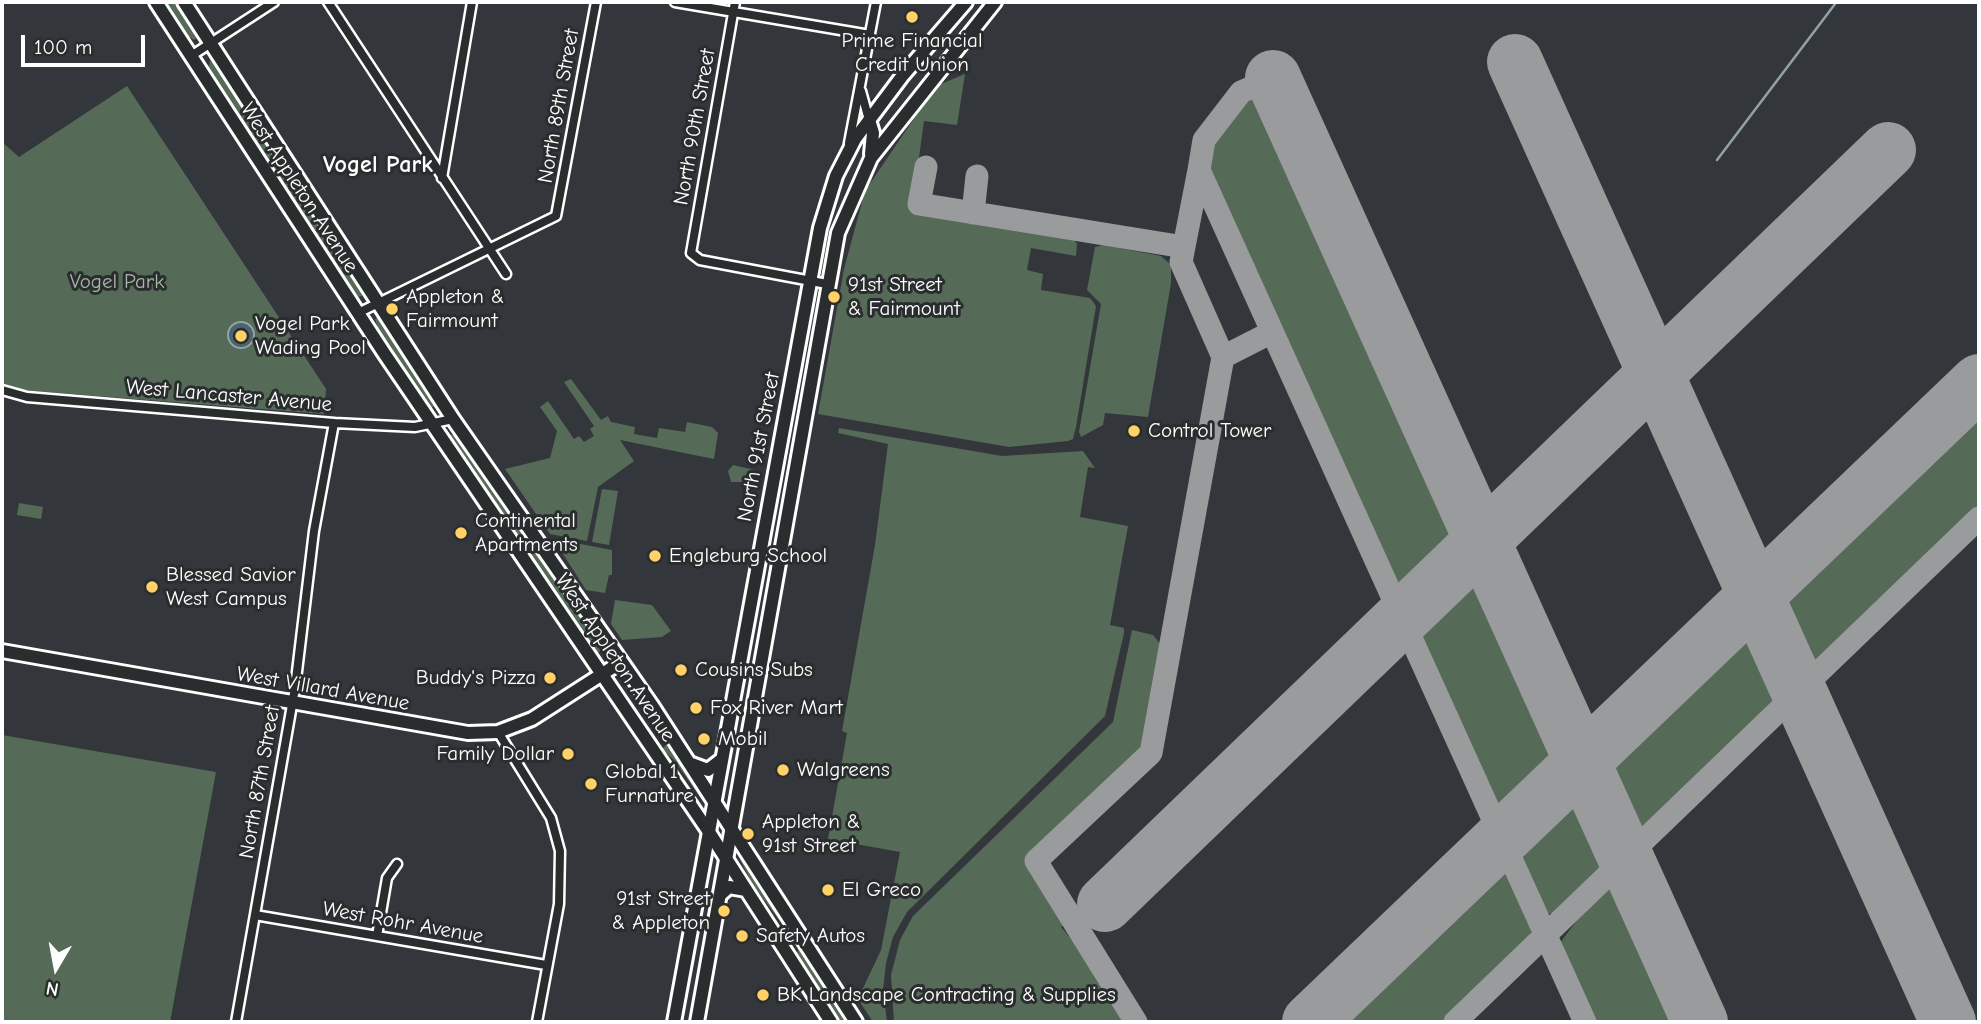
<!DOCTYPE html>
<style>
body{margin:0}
#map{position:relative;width:1981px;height:1024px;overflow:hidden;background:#33373b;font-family:"Comic Neue",sans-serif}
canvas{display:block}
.frame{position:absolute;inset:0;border:4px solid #fff;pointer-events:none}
.north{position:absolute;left:21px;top:933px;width:70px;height:70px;-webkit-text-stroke:5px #2a2d2e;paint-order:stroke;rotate:190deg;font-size:19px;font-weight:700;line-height:28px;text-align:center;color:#fff}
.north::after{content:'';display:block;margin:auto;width:24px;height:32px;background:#fff;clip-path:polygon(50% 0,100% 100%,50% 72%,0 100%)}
.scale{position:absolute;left:21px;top:35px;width:124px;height:32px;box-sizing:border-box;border:4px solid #fff;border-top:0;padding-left:9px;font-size:21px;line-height:24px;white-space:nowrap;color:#fff;-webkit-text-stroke:5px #2a2d2e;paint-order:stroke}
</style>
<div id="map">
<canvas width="1981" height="1024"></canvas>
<div class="frame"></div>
<div class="north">N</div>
<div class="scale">100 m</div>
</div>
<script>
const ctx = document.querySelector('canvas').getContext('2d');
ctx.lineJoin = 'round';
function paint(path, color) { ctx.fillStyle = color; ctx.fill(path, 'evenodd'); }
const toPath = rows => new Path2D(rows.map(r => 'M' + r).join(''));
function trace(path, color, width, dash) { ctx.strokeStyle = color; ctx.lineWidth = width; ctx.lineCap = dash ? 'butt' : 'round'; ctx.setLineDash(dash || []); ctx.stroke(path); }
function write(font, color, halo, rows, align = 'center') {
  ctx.font = font + ' "Comic Neue",sans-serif'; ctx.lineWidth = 6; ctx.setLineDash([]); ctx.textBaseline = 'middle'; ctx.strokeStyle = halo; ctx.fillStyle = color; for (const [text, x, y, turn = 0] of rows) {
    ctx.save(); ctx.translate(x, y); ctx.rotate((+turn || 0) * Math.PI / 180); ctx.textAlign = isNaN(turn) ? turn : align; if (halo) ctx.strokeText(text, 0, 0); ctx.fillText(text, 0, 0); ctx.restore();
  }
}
paint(toPath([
 [164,2,175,2,198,37,194,40,188,36],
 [211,58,363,295,359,297,349,288,217,84,209,66],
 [965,74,957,125,924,121,914,194,910,195,909,210,1074,240,1077,244,1076,256,1031,248,1027,270,1043,274,1041,290,1090,298,1096,306,1076,427,1073,439,1068,441,1009,447,818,414,844,269,865,191,936,86],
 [127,86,326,389,324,414,20,390,2,385,2,142,19,157],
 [1252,97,1266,101,1271,112,1458,524,1459,539,1455,548,1406,591,1397,587,1390,576,1211,180,1208,163,1210,149,1220,131],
 [1103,245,1161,256,1171,265,1171,283,1148,417,1105,413,1103,425,1081,437,1079,432,1101,304,1087,290,1095,247],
 [379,317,430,391,435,406,431,408,380,334,375,319],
 [571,379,601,420,608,416,611,422,635,427,634,434,657,438,659,428,685,432,687,422,712,427,718,433,714,459,620,440,634,461,598,487,587,541,550,534,505,469,550,458,557,431,540,407,548,401,574,439,579,436,584,442,594,436,590,429,594,426,564,382],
 [1979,401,1979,511,1824,660,1817,666,1806,666,1781,614,1781,593],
 [839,428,1002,456,1083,451,1095,468,1088,467,1080,517,1128,526,1110,625,1124,628,1124,633,1105,716,907,912,893,937,886,963,883,990,887,1022,873,1022,858,999,881,950,900,852,828,839,847,733,842,731,875,545,888,444,838,433],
 [454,433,460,436,600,641,602,650,598,653,450,436],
 [733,465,754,470,757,476,749,482,731,482,728,471],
 [602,489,618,491,609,545,592,542],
 [19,503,43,507,41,519,17,515],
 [560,540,612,550,612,575,609,575,605,593,586,590,556,543],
 [1471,575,1486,585,1559,747,1555,767,1513,808,1505,811,1498,810,1494,802,1422,644,1419,632,1421,623,1431,610],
 [615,600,652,605,671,631,662,637,622,640,611,624],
 [1743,629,1755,630,1760,637,1781,683,1781,698,1656,821,1641,835,1632,834,1605,779,1604,771,1610,756],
 [1132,630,1153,635,1162,646,1149,729,1143,747,1130,764,1027,863,1065,924,1061,927,1085,955,1126,1022,894,1022,891,975,900,940,913,916,1113,722],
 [2,735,216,772,170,1022,2,1022],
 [668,743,704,796,701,798,674,760,662,749],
 [1574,796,1584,803,1608,854,1604,870,1562,912,1554,915,1545,912,1520,862,1520,852,1524,837,1564,800],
 [739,858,771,898,787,924,780,921,753,885],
 [1495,867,1508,872,1531,923,1531,937,1446,1022,1330,1022],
 [1610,888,1621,889,1629,899,1684,1022,1593,1022,1560,943,1580,916],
 [800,946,850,1022,839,1022,801,962,797,953]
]), '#556b57');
const water = toPath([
 '228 335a13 13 0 1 1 26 0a13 13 0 1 1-26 0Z'
]);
paint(water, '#4b636f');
trace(water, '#93a1a9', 2);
trace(toPath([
 [1717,160,1835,4]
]), '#93a1a9', 2.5);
trace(toPath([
 [1273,78,1241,92,1204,140,1199,170,1585,1022],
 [926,167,919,204,1184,247],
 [973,213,977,176],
 [1223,357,1272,332],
 [1401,619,1483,540],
 [1136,1022,1036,861,1151,753,1223,357,1181,262,1199,170],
 [1455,1022,1979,518]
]), '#999b9d', 23);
trace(toPath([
 [1515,62,1948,1022],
 [1273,78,1700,1022],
 [1105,904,1888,150],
 [1310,1022,1979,382]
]), '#999b9d', 56);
const street = toPath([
 [328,2,506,274],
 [675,2,870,35],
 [735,2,691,253,700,260,827,284],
 [191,56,274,2],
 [861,91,869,120],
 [849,143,876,2],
 [442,178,472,2],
 [358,313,556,216,596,2],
 [2,390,27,397,334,423,415,427,453,419],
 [498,732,551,818,560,851,559,904,537,1022],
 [255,915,546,965],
 [377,936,387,878,397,864],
 [236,1022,295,688,314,531,334,423]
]);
const secondary = toPath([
 [869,120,873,133,871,154],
 [2,651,468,733,498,732,532,719,621,662],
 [674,1022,820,228,836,176,855,139,903,75,966,2],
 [697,1022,838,233,871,158,995,2]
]);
const primary = toPath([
 [156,2,384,353,709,832,831,1022],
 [184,2,453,419,653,707,856,1022],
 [692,764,708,770,721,760],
 [720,895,729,887,746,890]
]);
trace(street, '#fff', 13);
trace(secondary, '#fff', 18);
trace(primary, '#fff', 18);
trace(street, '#2a2d2e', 8);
trace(secondary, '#2a2d2e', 12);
trace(primary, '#2a2d2e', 12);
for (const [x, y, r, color] of [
 [912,17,7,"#ffd166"],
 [834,297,7,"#ffd166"],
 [392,309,7,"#ffd166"],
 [241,336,7,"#ffd166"],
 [1134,431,7,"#ffd166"],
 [461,533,7,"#ffd166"],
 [655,556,7,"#ffd166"],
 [152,587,7,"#ffd166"],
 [681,670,7,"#ffd166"],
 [550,678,7,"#ffd166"],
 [696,708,7,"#ffd166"],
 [704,739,7,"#ffd166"],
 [568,754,7,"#ffd166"],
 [783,770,7,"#ffd166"],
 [591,784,7,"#ffd166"],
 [748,834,7,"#ffd166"],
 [828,890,7,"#ffd166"],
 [724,911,7,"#ffd166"],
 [742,936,7,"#ffd166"],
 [763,995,7,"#ffd166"]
]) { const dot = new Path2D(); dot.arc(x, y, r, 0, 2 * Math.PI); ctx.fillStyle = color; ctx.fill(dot); trace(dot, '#2a2d2e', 2.5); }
write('21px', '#fff', '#2a2d2e', [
 ["Prime Financial",912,41,"center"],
 ["Credit Union",912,65,"center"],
 ["91st Street",848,285],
 ["& Fairmount",848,309],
 ["Appleton &",406,297],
 ["Fairmount",406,321],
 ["Vogel Park",255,324],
 ["Wading Pool",255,348],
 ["Control Tower",1148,431],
 ["Continental",475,521],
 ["Apartments",475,545],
 ["Engleburg School",669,556],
 ["Blessed Savior",166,575],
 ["West Campus",166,599],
 ["Cousins Subs",695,670],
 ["Buddy's Pizza",536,678,"right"],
 ["Fox River Mart",710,708],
 ["Mobil",718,739],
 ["Family Dollar",554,754,"right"],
 ["Walgreens",797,770],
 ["Global 1",605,772],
 ["Furnature",605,796],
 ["Appleton &",762,822],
 ["91st Street",762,846],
 ["El Greco",842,890],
 ["91st Street",710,899,"right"],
 ["& Appleton",710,923,"right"],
 ["Safety Autos",756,936],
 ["BK Landscape Contracting & Supplies",777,995]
], 'left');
write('21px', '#fff', '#2a2d2e', [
 ["North 89th Street",559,106,-80],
 ["North 90th Street",695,127,-80],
 ["West Appleton Avenue",299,188,57],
 ["West Lancaster Avenue",229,396,5],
 ["North 91st Street",759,447,-79],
 ["West Appleton Avenue",615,658,56],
 ["West Villard Avenue",323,689,10],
 ["North 87th Street",260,782,-80],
 ["West Rohr Avenue",403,923,10]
]);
write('21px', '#aab5ab', '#2a2d2e', [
 ["Vogel Park",117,282]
]);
write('bold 24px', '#fff', '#2a2d2e', [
 ["Vogel Park",378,165]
]);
</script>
